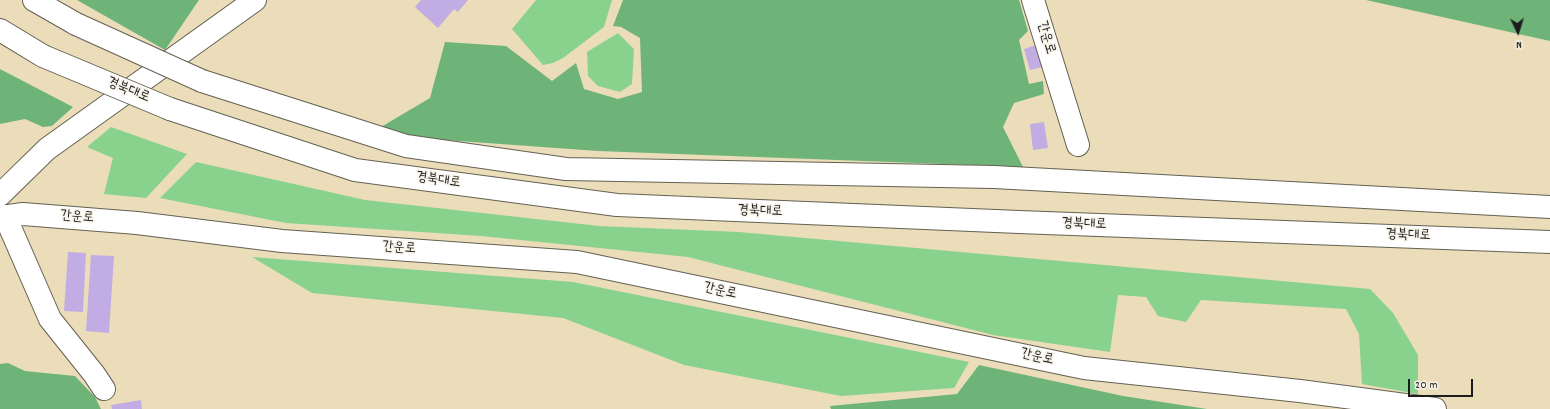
<!DOCTYPE html>
<meta charset="utf-8">
<style>
body{margin:0}
#map{position:relative;width:1550px;height:409px;overflow:hidden;background:#ebddb9;font-family:Dekko,sans-serif}
canvas{display:block}
.north{position:absolute;left:1498px;top:12px;width:40px;height:40px;-webkit-text-stroke:3px #f7f3e8;paint-order:stroke;rotate:176deg;font-size:11px;font-weight:700;line-height:16px;text-align:center;color:#1c1c1c}
.north::after{content:'';display:block;margin:auto;width:14px;height:18px;background:#1c1c1c;clip-path:polygon(50% 0,100% 100%,50% 72%,0 100%)}
.scale{position:absolute;left:1408px;top:379px;width:65px;height:18px;box-sizing:border-box;border:2px solid #1c1c1c;border-top:0;padding-left:5px;font-size:12px;line-height:14px;white-space:nowrap;color:#1c1c1c;-webkit-text-stroke:3px #f7f3e8;paint-order:stroke}
</style>
<div id="map">
<canvas width="1550" height="409"></canvas>
<div class="north">N</div>
<div class="scale">20 m</div>
</div>
<script>
const ctx = document.querySelector('canvas').getContext('2d');
ctx.lineJoin = 'round';
function paint(path, color) { ctx.fillStyle = color; ctx.fill(path, 'evenodd'); }
const toPath = rows => new Path2D(rows.map(r => 'M' + r).join(''));
function trace(path, color, width, dash) { ctx.strokeStyle = color; ctx.lineWidth = width; ctx.lineCap = dash ? 'butt' : 'round'; ctx.setLineDash(dash || []); ctx.stroke(path); }
function write(font, color, halo, rows, align = 'center') {
  ctx.font = font + ' Dekko,"Poor Story",sans-serif'; ctx.lineWidth = 3; ctx.setLineDash([]); ctx.textBaseline = 'middle'; ctx.strokeStyle = halo; ctx.fillStyle = color; for (const [text, x, y, turn = 0] of rows) {
    ctx.save(); ctx.translate(x, y); ctx.rotate((+turn || 0) * Math.PI / 180); ctx.textAlign = isNaN(turn) ? turn : align; if (halo) ctx.strokeText(text, 0, 0); ctx.fillText(text, 0, 0); ctx.restore();
  }
}
paint(toPath([
 [536,0,612,0,604,27,563,58,553,63,543,65,512,29],
 [618,33,634,49,632,84,620,92,598,86,588,76,587,52],
 [111,127,187,154,146,198,104,194,113,158,87,147],
 [196,162,365,200,599,226,739,232,1370,289,1393,313,1418,355,1418,394,1362,384,1359,334,1346,309,1201,300,1186,322,1158,316,1146,297,1118,295,1110,352,993,335,688,257,481,236,286,223,160,198],
 [252,257,573,282,969,362,954,388,841,396,684,365,563,318,312,293]
]), '#88d28e');
paint(toPath([
 [77,0,199,0,165,50],
 [623,0,1019,0,1028,31,1019,40,1029,84,1043,81,1044,94,1014,103,1003,127,1023,167,598,151,417,138,381,127,430,98,445,42,506,46,552,81,576,63,584,89,618,99,642,92,640,38,621,27,613,26],
 [1366,0,1550,0,1550,41],
 [0,69,73,107,52,126,43,127,25,119,0,124],
 [8,363,25,371,75,376,95,397,101,409,0,409,0,364],
 [979,365,1123,396,1207,409,831,409,830,406,957,394]
]), '#6eb479');
paint(toPath([
 [421,0,468,0,458,12,454,9,438,28,415,7],
 [1036,45,1042,67,1030,70,1024,49],
 [1044,122,1048,148,1033,150,1030,124],
 [68,252,86,253,83,312,64,311],
 [91,255,114,256,109,333,86,331],
 [141,400,142,409,112,409,111,405]
]), '#c2ace4');
const minor = toPath([
 [1033,0,1078,145],
 [0,195,47,149,255,0],
 [5,216,50,319,94,374,104,389],
 [0,217,23,214,137,223,282,241,577,262,1084,368,1300,391,1435,409]
]);
const highway = toPath([
 [34,0,76,24],
 [0,30,43,56],
 [202,81,406,146,566,169,994,177,1550,207],
 [170,109,355,170,617,205,1019,222,1550,242]
]);
trace(minor, '#646053', 24);
trace(highway, '#646053', 24);
trace(minor, '#fff', 22);
trace(highway, '#fff', 22);
const highwayBridge = toPath([
 [76,24,202,81],
 [43,56,170,109]
]);
trace(highwayBridge, '#646053', 24, []);
trace(highwayBridge, '#fff', 22);
write('14px', '#1c1c1c', '#f7f3e8', [
 ["간운로",1045,38,73],
 ["경북대로",128,91,22],
 ["경북대로",438,181,8],
 ["경북대로",760,212,2],
 ["간운로",77,218,4],
 ["경북대로",1084,225,2],
 ["경북대로",1408,236,2],
 ["간운로",399,249,4],
 ["간운로",720,292,12],
 ["간운로",1037,358,12]
]);
</script>
